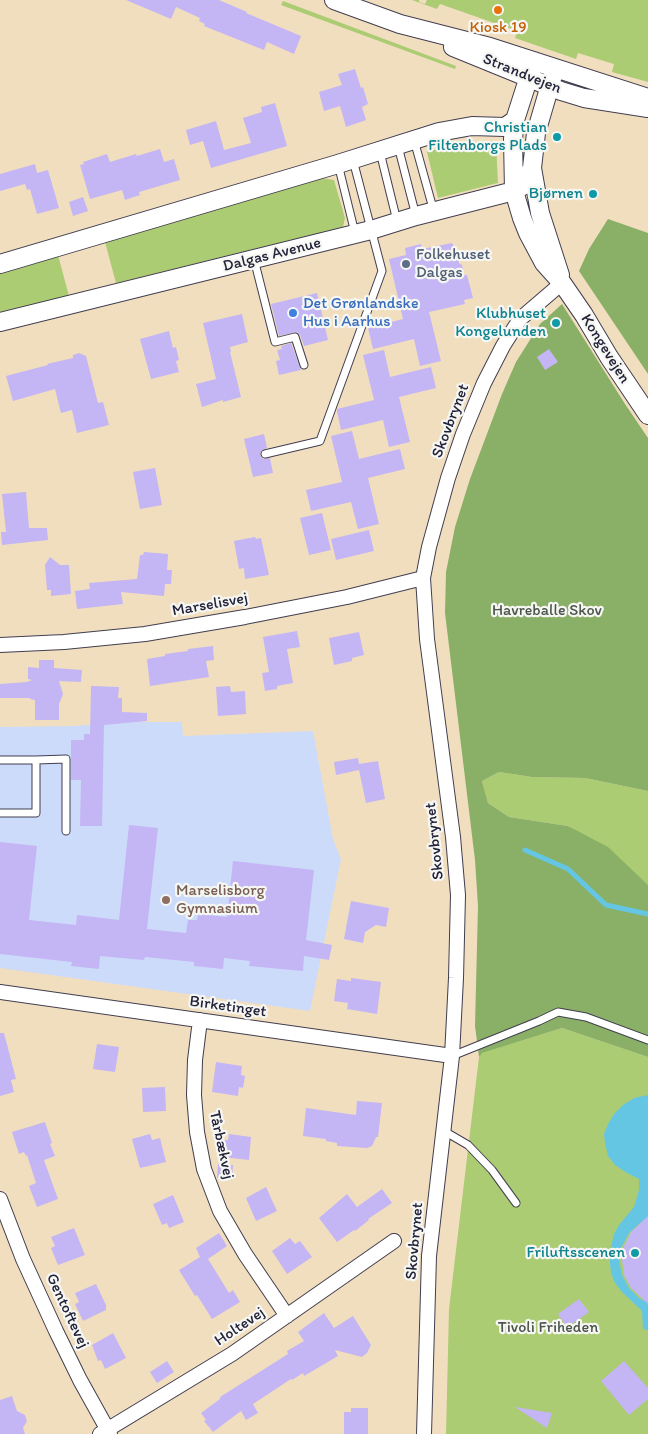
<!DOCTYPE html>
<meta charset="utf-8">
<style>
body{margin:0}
canvas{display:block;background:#f1debf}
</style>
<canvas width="648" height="1434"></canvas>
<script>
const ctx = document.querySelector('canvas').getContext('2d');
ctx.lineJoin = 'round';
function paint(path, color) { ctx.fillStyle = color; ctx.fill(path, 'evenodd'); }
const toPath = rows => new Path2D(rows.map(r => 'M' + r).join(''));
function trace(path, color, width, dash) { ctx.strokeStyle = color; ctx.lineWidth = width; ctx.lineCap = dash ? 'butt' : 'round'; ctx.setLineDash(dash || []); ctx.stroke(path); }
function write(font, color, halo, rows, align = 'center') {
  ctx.font = font + ' Itim,sans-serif'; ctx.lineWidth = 4.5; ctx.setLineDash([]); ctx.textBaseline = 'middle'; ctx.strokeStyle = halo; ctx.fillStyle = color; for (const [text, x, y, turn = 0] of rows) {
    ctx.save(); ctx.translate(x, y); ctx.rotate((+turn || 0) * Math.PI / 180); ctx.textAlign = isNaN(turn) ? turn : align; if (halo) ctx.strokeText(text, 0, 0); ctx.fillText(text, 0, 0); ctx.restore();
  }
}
paint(toPath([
 [134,722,182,722,183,736,313,731,333,839,341,859,310,1011,0,968,0,727,73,726]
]), '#cddbfa');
paint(toPath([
 [412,0,419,0,419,2,425,4,427,0,648,0,648,82,612,72,614,64,578,53,576,59,515,38,517,31,440,4,437,9],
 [283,1,456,66,455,69,281,5],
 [473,142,496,143,498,183,438,198,427,152,460,143],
 [322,178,334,180,345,218,343,227,116,283,105,242],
 [58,255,69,296,0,312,0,272],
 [499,772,532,777,585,778,648,791,648,885,568,826,509,817,488,803,482,781],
 [562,1028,648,1057,648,1434,446,1434,449,1309,479,1057,481,1053]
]), '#accc74');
paint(toPath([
 [608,219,648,233,648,374,579,271,589,249],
 [562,304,625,404,648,438,648,791,585,778,532,777,499,772,482,781,488,803,509,817,568,826,608,847,648,885,648,1057,562,1028,482,1053,479,1057,475,1026,478,906,475,860,445,613,446,572,455,527,470,479,502,394,516,362,540,324]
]), '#89b066');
paint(toPath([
 [648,1095,648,1219,640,1223,629,1233,622,1246,619,1261,622,1275,629,1288,640,1299,648,1302,648,1330,643,1329,642,1311,622,1292,615,1283,611,1273,610,1263,610,1251,614,1234,619,1225,634,1207,639,1190,639,1179,627,1173,615,1165,608,1156,605,1143,604,1134,608,1124,614,1114,623,1105,634,1098]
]), '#65c6e3');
trace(toPath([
 [525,850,568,869,606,905,648,914]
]), '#65c6e3', 5);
paint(toPath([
 [126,0,219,0,247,12,246,13,301,36,294,54,267,42,264,50,204,26,205,24,199,21,200,18,176,7,171,19],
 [355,69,361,88,363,87,368,104,362,107,366,120,346,127,340,106,324,111,319,92,342,85,338,74],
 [275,103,287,146,211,168,203,141,190,145,186,130,216,121,224,150,251,143,243,118,262,112,261,107],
 [160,149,164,162,174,159,180,180,139,192,140,195,125,200,122,190,90,199,80,165,84,164,83,162,107,154,110,162,136,154,137,156],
 [35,164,37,173,48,170,59,208,37,214,30,189,27,190,25,184,0,191,0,174],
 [83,197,88,211,73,216,69,202],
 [452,243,457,251,459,263,462,265,464,275,467,275,473,298,464,300,465,304,429,312,441,361,420,366,414,339,373,349,368,328,403,319,389,259,406,255,405,248,421,244,422,249],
 [317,293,328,340,304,346,300,335,297,332,279,336,271,304],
 [242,314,248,342,230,347,231,352,230,352,241,397,223,402,223,400,202,407,196,384,216,379,203,323],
 [169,331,173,348,176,347,179,360,176,361,179,372,151,379,140,339],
 [291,343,301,370,279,375,276,361,280,360,277,350,282,349,281,346],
 [549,349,558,362,545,370,537,357],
 [384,350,390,377,431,367,436,388,399,397,410,442,389,447,383,420,341,430,337,411,337,409,374,400,363,355],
 [79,353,86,356,98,403,103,402,109,425,77,433,72,410,61,413,55,389,13,401,6,376,48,365,47,364,73,358,73,355],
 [352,431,359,459,400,449,405,469,368,478,379,524,358,529,351,502,311,511,306,490,342,482,331,436],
 [264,434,267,448,262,450,260,455,263,459,270,458,273,473,253,477,244,439],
 [155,468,162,505,140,509,133,472],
 [26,492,29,528,47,528,48,540,2,545,1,532,6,532,2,494],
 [322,513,331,550,309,555,300,518],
 [369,530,374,551,336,560,331,539],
 [255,537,256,539,261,538,269,575,245,579,244,568,239,569,234,541],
 [144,552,168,554,167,570,172,570,171,584,165,584,164,596,121,592,123,604,77,609,75,591,90,589,89,583,137,579,140,555,143,555],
 [50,557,60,565,69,565,71,594,51,596,51,590,47,590,45,565],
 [297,631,300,647,287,649,293,683,277,686,277,689,265,691,262,673,269,672,263,637],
 [359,632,364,655,352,658,352,661,334,665,329,638],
 [213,646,214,660,206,661,209,677,150,686,147,659,165,656,165,654,188,651,188,649],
 [39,660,54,660,54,668,82,670,81,682,59,681,63,694,59,704,59,720,35,720,35,700,30,699,30,698,0,698,0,684,27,682,32,680,28,679,28,667,39,668],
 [91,686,119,687,118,698,122,698,122,712,147,713,147,721,104,725,102,826,80,826,81,780,71,780,71,740,84,740,84,734,90,734],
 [230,686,231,692,245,691,246,714,218,716,216,687],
 [358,758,359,764,378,761,385,799,366,803,359,770,336,775,334,762],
 [129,825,158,828,147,929,186,933,188,920,197,920,198,914,227,917,233,861,314,870,306,940,332,945,329,960,304,956,303,971,249,966,250,961,224,958,223,969,194,966,194,962,145,957,144,960,100,956,99,969,71,966,72,962,0,954,0,842,37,846,29,920,76,925,77,915,119,920],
 [351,901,389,908,386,927,376,925,365,932,363,943,344,939],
 [351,978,381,982,377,1014,347,1009,348,1003,334,1001,337,979,351,981],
 [0,1033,4,1033,16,1079,11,1080,14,1092,0,1096],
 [97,1044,119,1047,115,1072,93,1069],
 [216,1062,242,1066,241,1075,245,1076,243,1088,239,1087,238,1096,212,1092],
 [165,1087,166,1111,143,1112,142,1088],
 [357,1101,382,1103,378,1137,376,1137,372,1146,367,1148,337,1146,337,1143,326,1141,326,1139,303,1136,306,1108,356,1115],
 [45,1122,52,1143,50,1144,55,1156,44,1160,58,1199,37,1207,29,1186,36,1183,27,1155,26,1156,24,1152,19,1154,12,1132],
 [150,1134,152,1140,160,1138,166,1162,140,1168,132,1139],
 [229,1134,251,1137,249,1160,222,1157,224,1140,228,1140],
 [218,1164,233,1165,232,1180,217,1178],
 [266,1187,277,1211,256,1221,246,1198],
 [382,1189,392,1203,368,1219,369,1220,355,1231,354,1230,337,1242,319,1218,347,1194,357,1207],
 [173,1195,184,1222,169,1228,167,1223,162,1225,153,1204],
 [648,1216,648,1304,631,1288,624,1275,622,1260,624,1246,631,1232],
 [74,1228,85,1255,58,1265,51,1248,55,1246,51,1237],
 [219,1233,227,1246,208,1259,229,1293,233,1290,240,1302,212,1319,197,1295,195,1296,179,1270,200,1257,196,1248],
 [290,1238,295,1244,300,1241,312,1257,287,1274,272,1251],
 [96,1284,106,1305,106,1310,83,1321,75,1304,79,1302,75,1293],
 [579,1299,589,1312,567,1327,558,1314],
 [324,1313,334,1328,353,1316,371,1345,367,1353,362,1357,335,1350,338,1356,304,1376,303,1373,292,1380,291,1379,253,1404,258,1413,246,1420,241,1411,213,1432,204,1421,206,1420,201,1413,220,1399,220,1397,288,1354,287,1351,304,1341,298,1332],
 [113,1333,126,1358,105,1369,101,1360,98,1361,92,1345],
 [167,1361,174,1372,157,1383,150,1372],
 [624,1361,648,1388,648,1399,629,1415,601,1381],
 [12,1396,17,1411,25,1415,27,1421,23,1428,25,1434,0,1434,0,1400],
 [515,1407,552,1413,547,1428],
 [351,1408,368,1408,368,1434,344,1434,344,1412,351,1412]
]), '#c4b5f5');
const service = toPath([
 [414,140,434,212],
 [398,146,416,216],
 [380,152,397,221],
 [338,164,355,233],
 [254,259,275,342,295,337,304,365],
 [265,454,320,441,382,271,353,160],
 [0,760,36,760,36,813,0,813],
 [36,760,66,759,66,831],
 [452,1056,539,1021,558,1012,586,1017,648,1040],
 [444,1131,468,1145,492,1170,516,1203]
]);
const minor = toPath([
 [0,645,64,642,145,634,245,617,347,597,423,578],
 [0,992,452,1056],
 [200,1020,195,1060,194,1095,197,1132,204,1169,220,1211,245,1254,287,1316],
 [0,1199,23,1259,56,1331,80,1380,110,1434],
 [100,1434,232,1354,394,1241],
 [424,1434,429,1256,452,1056,456,978,458,895,453,837,427,639,423,578,429,547,448,478,463,434,484,383,503,346,520,319,562,283]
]);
const tertiary = toPath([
 [334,0,400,24,490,47,648,98],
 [453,47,561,91,584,98,648,108],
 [534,61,515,120,513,139,514,191,522,218,528,233,544,263,562,283,584,315,609,357,648,415],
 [553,75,536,133,532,168,540,213,560,275],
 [0,264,338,164,439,132,472,126,505,127,515,120],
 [0,322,371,230,416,216,514,191,524,185,532,168]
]);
trace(service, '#413e4f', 9);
trace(minor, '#413e4f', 16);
trace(tertiary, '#413e4f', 20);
trace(service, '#fff', 7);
trace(minor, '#fff', 14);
trace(tertiary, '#fff', 18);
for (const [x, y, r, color] of [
 [498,10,5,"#e8710a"],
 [557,137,5,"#0f9aa8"],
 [593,194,5,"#0f9aa8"],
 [406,264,5,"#5c6f8a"],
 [293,313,5,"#3f7fe0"],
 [556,323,5,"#0f9aa8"],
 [166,900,5,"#8d6e63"],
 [635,1253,5,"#0f9aa8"]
]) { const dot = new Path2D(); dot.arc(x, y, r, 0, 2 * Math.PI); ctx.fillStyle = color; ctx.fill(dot); trace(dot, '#f6f6f2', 2); }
write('16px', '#c56008', '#f6f6f2', [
 ["Kiosk 19",498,28]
]);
write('16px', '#22223b', '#f6f6f2', [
 ["Strandvejen",522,74,22],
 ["Dalgas Avenue",272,255,-14],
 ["Kongevejen",605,349,58],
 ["Skovbrynet",451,421,-69],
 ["Marselisvej",210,605,-10],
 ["Skovbrynet",435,841,-96],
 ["Birketinget",228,1007,8],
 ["Tårbækvej",221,1145,78],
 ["Skovbrynet",415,1241,-85],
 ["Gentoftevej",67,1311,65],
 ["Holtevej",240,1327,-34]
]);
write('16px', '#0d838f', '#f6f6f2', [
 ["Christian",547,128],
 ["Filtenborgs Plads",547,146],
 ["Bjørnen",583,194],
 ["Klubhuset",546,314],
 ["Kongelunden",546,332],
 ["Friluftsscenen",625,1253]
], 'right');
write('16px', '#4e5e75', '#f6f6f2', [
 ["Folkehuset",416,255],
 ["Dalgas",416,273]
], 'left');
write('16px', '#366cbe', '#f6f6f2', [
 ["Det Grønlandske",303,304],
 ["Hus i Aarhus",303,322]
], 'left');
write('16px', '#4b554c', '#f6f6f2', [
 ["Havreballe Skov",547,611],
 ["Tivoli Friheden",548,1328]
]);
write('16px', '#785e54', '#f6f6f2', [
 ["Marselisborg",176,891],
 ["Gymnasium",176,909]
], 'left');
</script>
